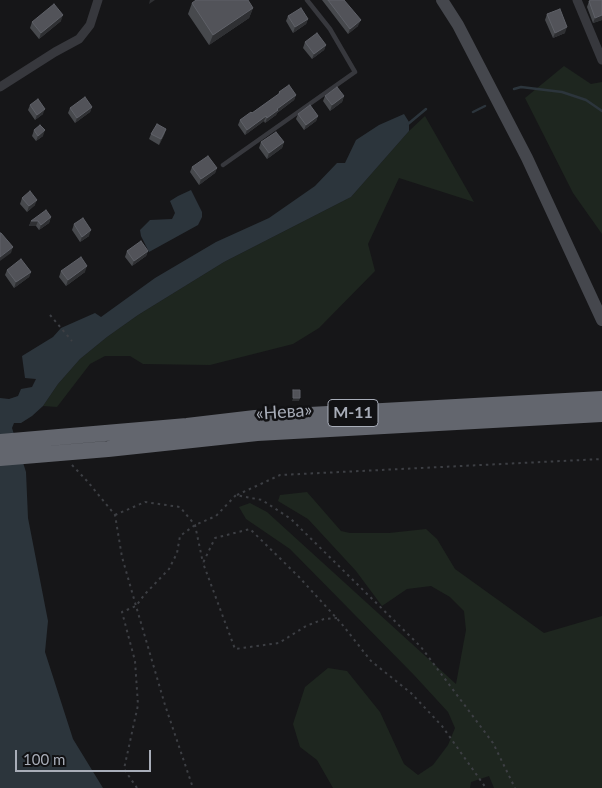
<!DOCTYPE html>
<meta charset="utf-8">
<style>
body{margin:0}
#map{position:relative;width:602px;height:788px;overflow:hidden;background:#161618;font-family:Lato,sans-serif}
canvas{display:block}
.scale{position:absolute;left:15px;top:750px;width:136px;height:22px;box-sizing:border-box;border:2px solid #a8adb8;border-top:0;padding-left:6px;font-size:15px;line-height:18px;white-space:nowrap;color:#a8adb8;-webkit-text-stroke:4px #111113;paint-order:stroke}
</style>
<div id="map">
<canvas width="602" height="788"></canvas>
<div class="scale">100 m</div>
</div>
<script>
const ctx = document.querySelector('canvas').getContext('2d');
ctx.lineJoin = 'round';
function paint(path, color) { ctx.fillStyle = color; ctx.fill(path, 'evenodd'); }
const toPath = rows => new Path2D(rows.map(r => 'M' + r).join(''));
function trace(path, color, width, dash) { ctx.strokeStyle = color; ctx.lineWidth = width; ctx.lineCap = dash ? 'butt' : 'round'; ctx.setLineDash(dash || []); ctx.stroke(path); }
function write(font, color, halo, rows, align = 'center') {
  ctx.font = font + ' Lato,sans-serif'; ctx.lineWidth = 5; ctx.setLineDash([]); ctx.textBaseline = 'middle'; ctx.strokeStyle = halo; ctx.fillStyle = color; for (const [text, x, y, turn = 0] of rows) {
    ctx.save(); ctx.translate(x, y); ctx.rotate((+turn || 0) * Math.PI / 180); ctx.textAlign = isNaN(turn) ? turn : align; if (halo) ctx.strokeText(text, 0, 0); ctx.fillText(text, 0, 0); ctx.restore();
  }
}
paint(toPath([
 [564,66,591,84,602,82,602,234,573,193,525,98],
 [425,116,474,202,399,178,368,244,375,271,319,328,293,344,210,365,143,364,130,356,105,356,90,364,57,407,43,406,58,384,80,359,107,337,138,315,224,262,351,197,409,131],
 [307,492,341,531,350,533,389,533,426,529,437,539,455,569,544,633,602,616,602,788,494,788,489,776,471,782,470,788,333,788,317,760,300,747,293,724,305,687,328,668,347,671,380,712,404,764,418,775,433,765,448,745,455,728,448,712,414,675,290,549,246,519,239,507,250,503,267,512,456,684,466,630,464,611,450,597,431,586,407,589,382,606,356,571,308,519,278,501,280,495]
]), '#1e261f');
paint(toPath([
 [404,114,409,122,409,131,351,197,224,262,138,315,107,337,80,359,58,384,43,406,32,416,21,423,14,423,12,428,26,472,28,518,48,621,45,652,73,739,103,788,0,788,0,398,9,399,18,396,21,389,32,387,36,379,25,378,22,356,53,337,61,328,95,313,101,317,155,278,216,242,269,218,315,186,337,163,345,163,356,140,379,125],
 [191,190,202,212,202,217,198,225,149,252,141,236,140,230,150,220,172,219,175,213,170,201,178,196]
]), '#2c353c');
trace(toPath([
 [514,89,521,87,562,92,586,100,602,111],
 [473,112,485,106],
 [408,124,426,109]
]), '#2c353c', 2.5);
trace(toPath([
 [50,315,72,341],
 [72,465,88,482,115,515,122,557,136,606,165,705,193,788],
 [237,495,280,475,602,459],
 [115,515,145,502,180,507,195,525,203,563],
 [337,618,324,619,306,626,279,643,235,649,203,563,215,538,250,529,299,577,341,623,371,661,411,693,442,726,486,788],
 [137,788,124,769,138,705,135,661,122,612,136,606,145,594,169,569,177,553,180,536,195,525,216,516,236,495,262,500,291,519,421,647,493,743,515,788]
]), '#3d3f44', 2, [2.5, 4]);
trace(toPath([
 [223,165,355,72,330,29,307,0]
]), '#37383d', 4.5);
trace(toPath([
 [577,0,602,60],
 [0,87,55,52,79,39,90,25,98,0]
]), '#37383d', 9);
trace(toPath([
 [442,0,458,25,527,158,602,320]
]), '#45474d', 12);
trace(toPath([
 [0,442,187,426,255,418,602,399],
 [0,458,108,449,257,433,602,414]
]), '#63666e', 16);
paint(toPath([
 [322,0,344,0,358,26,348,34],
 [602,0,602,20,593,23,587,7,589,1],
 [192,3,253,8,249,18,209,45,188,14],
 [547,14,565,33,553,38,545,20],
 [288,16,308,19,306,24,293,33,286,21],
 [61,21,39,39,30,28,32,22],
 [305,42,326,45,324,50,312,59,303,48],
 [279,92,296,95,294,100,277,113,276,115,265,123,264,121,245,135,238,125,240,120,252,113,278,95],
 [325,96,344,96,342,102,330,111,323,101],
 [30,105,43,114,35,120,28,110],
 [92,107,90,112,75,123,68,113,70,108],
 [298,114,318,116,316,121,304,130,296,119],
 [166,129,164,135,159,145,149,139,151,134],
 [34,130,43,136,36,141,32,136],
 [261,142,284,142,282,148,267,159,259,148],
 [192,167,217,168,215,173,199,185,190,172],
 [22,198,35,205,27,212,20,204],
 [51,217,49,223,39,230,36,226,29,226,31,221],
 [74,224,89,236,80,242,72,230],
 [127,251,148,251,146,256,132,266,125,257],
 [7,270,31,272,29,277,14,288,5,275],
 [61,271,85,272,66,286,59,277]
]), '#47494d');
paint(toPath([
 [150,0,155,0,149,4],
 [253,8,249,18,209,45,213,35],
 [63,15,61,21,39,39,41,33],
 [602,15,602,20,593,23,595,18],
 [308,19,306,24,293,33,295,27],
 [361,20,358,26,348,34,350,29],
 [567,27,565,33,553,38,555,33],
 [326,45,324,50,312,59,314,54],
 [296,95,294,100,277,113,276,115,265,123,267,118,277,109],
 [344,96,342,102,330,111,332,105],
 [92,107,90,112,75,123,77,118],
 [45,109,43,114,35,120,37,115],
 [266,116,264,121,245,135,247,130],
 [318,116,316,121,304,130,306,125],
 [166,129,164,135,159,145,161,139],
 [45,130,43,136,36,141,38,136],
 [284,142,282,148,267,159,269,153],
 [217,168,215,173,199,185,201,179],
 [37,200,35,205,27,212,29,206],
 [51,217,49,223,39,230,41,225],
 [31,221,38,221,36,226,29,226],
 [91,230,89,236,80,242,82,237],
 [13,247,11,253,0,261,0,257],
 [148,251,146,256,132,266,134,261],
 [87,266,85,272,66,286,68,280],
 [31,272,29,277,14,288,16,282],
 [293,398,300,398,299,401,292,401]
]), '#2f3033');
const building = toPath([
 [196,0,248,0,253,8,213,35,192,3,196,0],
 [328,0,344,0,361,20,350,29,328,0],
 [591,0,602,0,602,15,595,18,589,1,591,0],
 [54,4,63,15,41,33,32,22,54,4],
 [301,8,308,19,295,27,288,16,301,8],
 [560,9,567,27,555,33,547,14,560,9],
 [317,33,326,45,314,54,305,42,317,33],
 [289,85,296,95,277,109,278,110,267,118,266,116,247,130,240,120,251,112,252,113,280,93,279,92,289,85],
 [337,87,344,96,332,105,325,96,337,87],
 [85,97,92,107,77,118,70,108,85,97],
 [38,99,45,109,37,115,30,105,38,99],
 [310,105,318,116,306,125,298,114,310,105],
 [157,124,166,129,161,139,151,134,157,124],
 [40,125,45,130,38,136,34,130,40,125],
 [276,132,284,142,269,153,261,142,276,132],
 [208,156,217,168,201,179,192,167,208,156],
 [30,191,37,200,29,206,22,198,30,191],
 [46,210,51,217,41,225,38,221,31,221,46,210],
 [83,218,91,230,82,237,74,224,83,218],
 [0,233,1,233,13,247,0,257,0,233],
 [141,241,148,251,134,261,127,251,141,241],
 [81,257,87,266,68,280,61,271,81,257],
 [21,259,31,272,16,282,7,270,21,259],
 [293,390,300,390,300,398,293,398,293,390]
]);
paint(building, '#525359');
trace(building, '#5f6168', 1);
for (const [x, y, w] of [
 [353,413,50]
]) { const box = new Path2D(); box.roundRect(x - w / 2, y - 13.5, w, 27, 4); ctx.fillStyle = '#111113'; ctx.fill(box); trace(box, '#a8adb8', 1); }
write('bold 16px', '#a8adb8', null, [
 ["М-11",353,413]
]);
write('18px', '#a8adb8', '#111113', [
 ["«Нева»",284,412,-4]
]);
</script>
